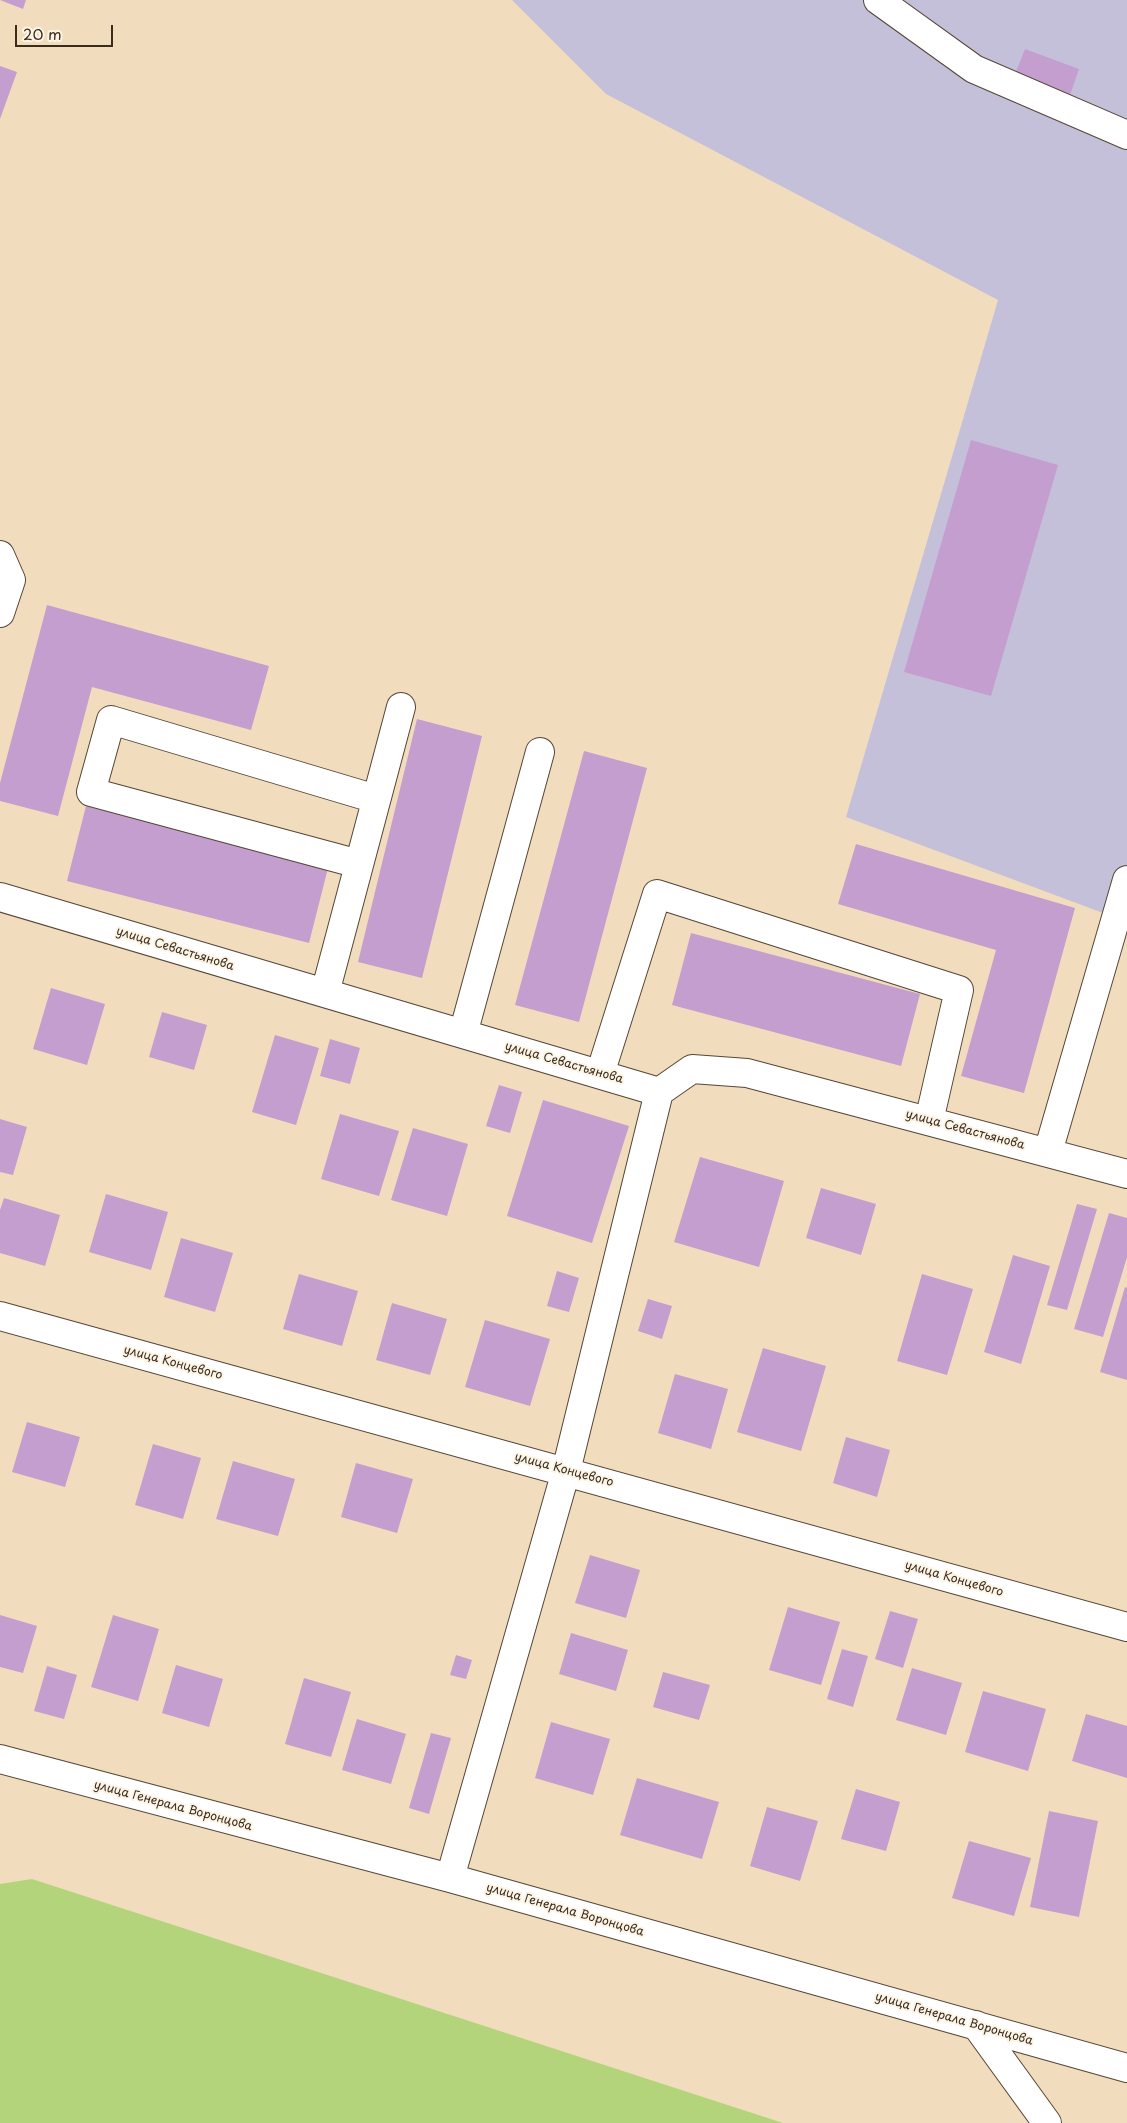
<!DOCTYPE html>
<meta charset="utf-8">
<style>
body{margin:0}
#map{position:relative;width:1127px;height:2123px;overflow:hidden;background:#f1ddbd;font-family:"Playpen Sans",sans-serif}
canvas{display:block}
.scale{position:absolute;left:15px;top:25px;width:98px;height:22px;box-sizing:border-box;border:2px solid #3b2a1e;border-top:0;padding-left:6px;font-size:15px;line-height:18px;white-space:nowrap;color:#3b2a1e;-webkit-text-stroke:4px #fcf5e5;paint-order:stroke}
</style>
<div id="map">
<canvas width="1127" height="2123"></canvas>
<div class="scale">20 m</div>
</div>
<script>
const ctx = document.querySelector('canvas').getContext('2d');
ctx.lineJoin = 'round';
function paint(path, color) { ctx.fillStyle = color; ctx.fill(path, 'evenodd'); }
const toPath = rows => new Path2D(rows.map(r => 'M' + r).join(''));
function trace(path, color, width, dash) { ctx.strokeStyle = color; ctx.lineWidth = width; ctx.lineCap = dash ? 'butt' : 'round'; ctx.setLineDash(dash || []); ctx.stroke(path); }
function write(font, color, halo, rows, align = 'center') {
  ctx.font = font + ' "Playpen Sans",sans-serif'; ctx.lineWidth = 4; ctx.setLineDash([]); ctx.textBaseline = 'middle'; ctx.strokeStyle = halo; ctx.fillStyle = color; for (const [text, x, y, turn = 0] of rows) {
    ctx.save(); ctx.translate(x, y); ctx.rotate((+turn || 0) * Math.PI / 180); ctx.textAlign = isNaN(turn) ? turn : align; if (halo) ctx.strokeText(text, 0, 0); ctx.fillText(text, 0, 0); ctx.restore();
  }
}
paint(toPath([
 [512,0,1127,0,1127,922,846,817,998,300,606,94]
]), '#c5c0da');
paint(toPath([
 [32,1879,783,2123,0,2123,0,1884]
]), '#b3d47b');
paint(toPath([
 [0,0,26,0,23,9],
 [1025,49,1079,69,1069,98,1014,77],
 [0,66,17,72,0,119],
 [971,440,1058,465,991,696,904,672],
 [47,605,269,666,251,730,92,687,58,816,0,801,0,783],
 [417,719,482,736,422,978,358,962],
 [584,751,647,768,579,1022,515,1005],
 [86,806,328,868,309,943,67,881],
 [856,844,1075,908,1024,1093,961,1076,996,950,838,904],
 [691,933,920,994,901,1066,672,1005],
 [51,988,105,1004,87,1065,33,1049],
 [162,1012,207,1025,194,1070,149,1057],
 [275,1035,319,1048,296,1125,252,1112],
 [330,1039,360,1048,350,1084,320,1076],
 [499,1085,522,1092,510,1133,486,1126],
 [543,1100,629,1126,592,1243,507,1216],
 [340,1114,399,1131,379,1196,321,1179],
 [0,1119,27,1127,13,1175,0,1172],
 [413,1128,468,1144,447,1216,391,1200],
 [700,1157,784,1181,759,1267,674,1242],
 [821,1188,876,1204,861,1255,806,1238],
 [106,1194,168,1212,151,1270,89,1252],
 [4,1198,60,1215,45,1266,0,1253,0,1210],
 [1077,1204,1097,1209,1067,1310,1047,1305],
 [1109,1213,1127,1218,1127,1257,1103,1337,1074,1329],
 [181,1238,233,1253,215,1312,164,1297],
 [1013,1255,1050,1266,1021,1364,984,1352],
 [557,1271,579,1278,569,1312,547,1306],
 [299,1274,358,1291,342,1346,283,1329],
 [922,1274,973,1289,947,1375,897,1361],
 [1125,1287,1127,1288,1127,1380,1100,1372],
 [648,1299,672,1306,662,1339,638,1331],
 [392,1303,447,1319,430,1375,376,1360],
 [485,1320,550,1339,530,1406,465,1387],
 [763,1348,826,1366,801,1451,737,1432],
 [675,1374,728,1389,711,1449,658,1433],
 [27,1422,80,1437,65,1487,12,1472],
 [846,1437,890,1450,877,1497,833,1483],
 [153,1444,201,1458,183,1519,135,1505],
 [233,1461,295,1479,278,1536,216,1519],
 [356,1463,413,1479,397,1533,341,1517],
 [590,1555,640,1570,626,1618,575,1603],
 [788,1607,840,1622,821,1685,769,1670],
 [890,1611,918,1619,903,1668,875,1659],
 [0,1615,37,1626,23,1673,0,1667],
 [113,1615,159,1629,138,1701,91,1687],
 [571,1633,628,1650,616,1691,559,1674],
 [842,1649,868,1656,853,1707,827,1699],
 [456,1655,472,1660,466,1679,450,1675],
 [176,1665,223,1679,209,1727,162,1713],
 [47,1666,77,1675,64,1719,34,1711],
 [912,1668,962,1683,946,1735,896,1720],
 [663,1672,710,1685,699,1720,653,1707],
 [304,1678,351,1692,331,1757,285,1744],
 [983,1691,1046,1709,1028,1771,965,1752],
 [1086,1714,1127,1726,1127,1778,1072,1761],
 [357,1719,406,1734,391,1784,342,1770],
 [551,1722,610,1739,593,1795,535,1778],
 [431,1733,451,1738,429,1814,409,1808],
 [637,1778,719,1802,702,1859,620,1835],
 [856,1789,900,1802,886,1851,841,1839],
 [767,1807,818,1821,800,1881,750,1866],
 [1049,1811,1098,1821,1079,1917,1030,1907],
 [969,1841,1031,1858,1014,1916,952,1898]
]), '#c49ece');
const minor = toPath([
 [878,0,974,69,1127,135],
 [0,555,11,580,0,613],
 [359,864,91,792,111,720,376,799],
 [0,897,659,1092],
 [325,993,401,707],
 [463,1034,540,752],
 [600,1074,657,894,959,990,929,1121],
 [659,1092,692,1069,747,1073,1127,1174],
 [1048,1152,1127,880],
 [0,1316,1127,1627],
 [0,1759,450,1878,1127,2068],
 [450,1878,566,1471,659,1092],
 [976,2025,1047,2123]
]);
trace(minor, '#564536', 30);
trace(minor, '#fff', 28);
write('12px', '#3b2a1e', '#fcf5e5', [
 ["улица Севастьянова",175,949,17],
 ["улица Севастьянова",564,1063,16],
 ["улица Севастьянова",965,1130,15],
 ["улица Концевого",173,1363,15],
 ["улица Концевого",564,1470,15],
 ["улица Концевого",954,1579,16],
 ["улица Генерала Воронцова",173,1806,15],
 ["улица Генерала Воронцова",565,1910,16],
 ["улица Генерала Воронцова",954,2019,16]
]);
</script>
